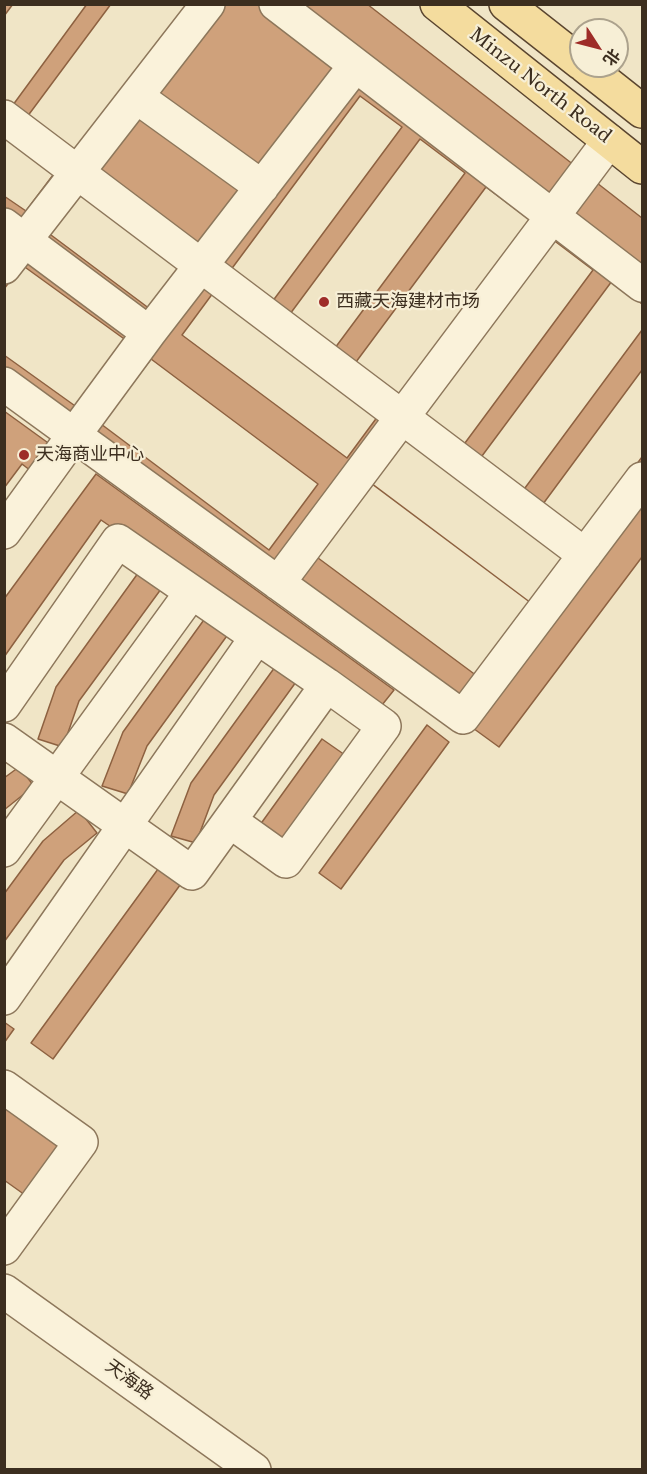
<!DOCTYPE html>
<meta charset="utf-8">
<style>
body{margin:0}
#map{position:relative;width:647px;height:1474px;overflow:hidden;background:#f0e5c6;font-family:"Libre Baskerville","Noto Sans SC",serif}
canvas{display:block}
.frame{position:absolute;inset:0;border:6px solid #3c2e1f;pointer-events:none}
.north{position:absolute;left:569px;top:18px;width:60px;height:60px;box-sizing:border-box;background:#f7efd6;border:2px solid #aca28d;border-radius:50%;rotate:126deg;font-size:16px;font-weight:700;line-height:24px;text-align:center;color:#3c2e1f}
.north::after{content:'';display:block;margin:auto;width:21px;height:27px;background:#9e2c28;clip-path:polygon(50% 0,100% 100%,50% 72%,0 100%)}
</style>
<div id="map">
<canvas width="647" height="1474"></canvas>
<div class="frame"></div>
<div class="north">北</div>
</div>
<script>
const ctx = document.querySelector('canvas').getContext('2d');
ctx.lineJoin = 'round';
function paint(path, color) { ctx.fillStyle = color; ctx.fill(path, 'evenodd'); }
const toPath = rows => new Path2D(rows.map(r => 'M' + r).join(''));
function trace(path, color, width, dash) { ctx.strokeStyle = color; ctx.lineWidth = width; ctx.lineCap = dash ? 'butt' : 'round'; ctx.setLineDash(dash || []); ctx.stroke(path); }
function write(font, color, halo, rows, align = 'center') {
  ctx.font = font + ' "Libre Baskerville","Noto Sans SC",serif'; ctx.lineWidth = 4.5; ctx.setLineDash([]); ctx.textBaseline = 'middle'; ctx.strokeStyle = halo; ctx.fillStyle = color; for (const [text, x, y, turn = 0] of rows) {
    ctx.save(); ctx.translate(x, y); ctx.rotate((+turn || 0) * Math.PI / 180); ctx.textAlign = isNaN(turn) ? turn : align; if (halo) ctx.strokeText(text, 0, 0); ctx.fillText(text, 0, 0); ctx.restore();
  }
}
const building = toPath([
 [4,4,367,4,642,218,642,557,499,747,4,387,4,4],
 [13,4,87,4,10,109,4,105,4,16,13,4],
 [111,4,188,4,74,158,24,121,111,4],
 [360,96,402,127,272,302,230,271,360,96],
 [4,133,56,171,26,211,4,196,4,133],
 [420,139,465,173,332,352,287,318,420,139],
 [486,187,530,220,397,399,353,366,486,187],
 [78,189,190,272,158,315,47,232,78,189],
 [548,236,593,270,462,447,416,413,548,236],
 [22,265,127,341,78,408,4,355,4,289,22,265],
 [612,281,642,304,642,330,522,492,479,460,612,281],
 [213,293,378,416,347,458,182,335,213,293],
 [151,359,318,484,269,550,101,424,151,359],
 [642,370,642,457,581,539,540,508,642,370],
 [4,411,51,445,31,471,22,464,4,488,4,411],
 [401,435,565,558,531,603,367,480,401,435],
 [96,474,394,690,378,710,101,520,4,657,4,599,96,474],
 [364,478,531,603,477,676,310,552,364,478],
 [141,569,164,585,79,701,63,747,38,739,56,687,141,569],
 [206,617,229,633,147,746,128,794,102,786,123,732,206,617],
 [275,667,296,682,214,795,196,843,171,836,191,783,275,667],
 [427,725,449,742,341,889,319,873,427,725],
 [322,739,345,755,280,845,257,829,322,739],
 [19,767,34,786,4,810,4,778,19,767],
 [79,810,97,833,64,860,4,942,4,894,43,841,79,810],
 [161,865,183,881,53,1059,31,1043,161,865],
 [4,1022,14,1029,4,1043,4,1022],
 [4,1104,68,1151,32,1200,4,1180,4,1104]
]);
paint(building, '#cfa17b');
trace(building, '#8d6140', 1.5);
const minor = toPath([
 [276,4,642,285],
 [137,97,262,187],
 [4,117,585,555],
 [4,225,149,333,74,435,463,717,642,479],
 [4,267,208,4],
 [149,333,355,66],
 [4,384,74,435,4,532],
 [278,583,609,141],
 [4,705,118,541,257,637,4,998],
 [4,740,192,873,327,685,257,637],
 [230,821,286,861,384,726,327,685],
 [4,850,191,593],
 [4,1087,81,1142,4,1248],
 [4,1291,254,1470]
]);
const major = toPath([
 [437,4,642,167],
 [506,4,581,63],
 [585,66,642,111]
]);
trace(minor, '#8d775b', 36);
trace(major, '#5a452f', 36);
trace(minor, '#faf2da', 33);
trace(major, '#f4dc9e', 33);
for (const [x, y, r, color] of [
 [324,302,6,"#9e2c28"],
 [24,455,6,"#9e2c28"]
]) { const dot = new Path2D(); dot.arc(x, y, r, 0, 2 * Math.PI); ctx.fillStyle = color; ctx.fill(dot); trace(dot, '#f7efd6', 2); }
write('18px', '#3c2e1f', '#f7efd6', [
 ["Minzu North Road",540,86,38],
 ["天海路",129,1380,36]
]);
write('18px', '#3c2e1f', '#f7efd6', [
 ["西藏天海建材市场",336,302],
 ["天海商业中心",36,455]
], 'left');
</script>
